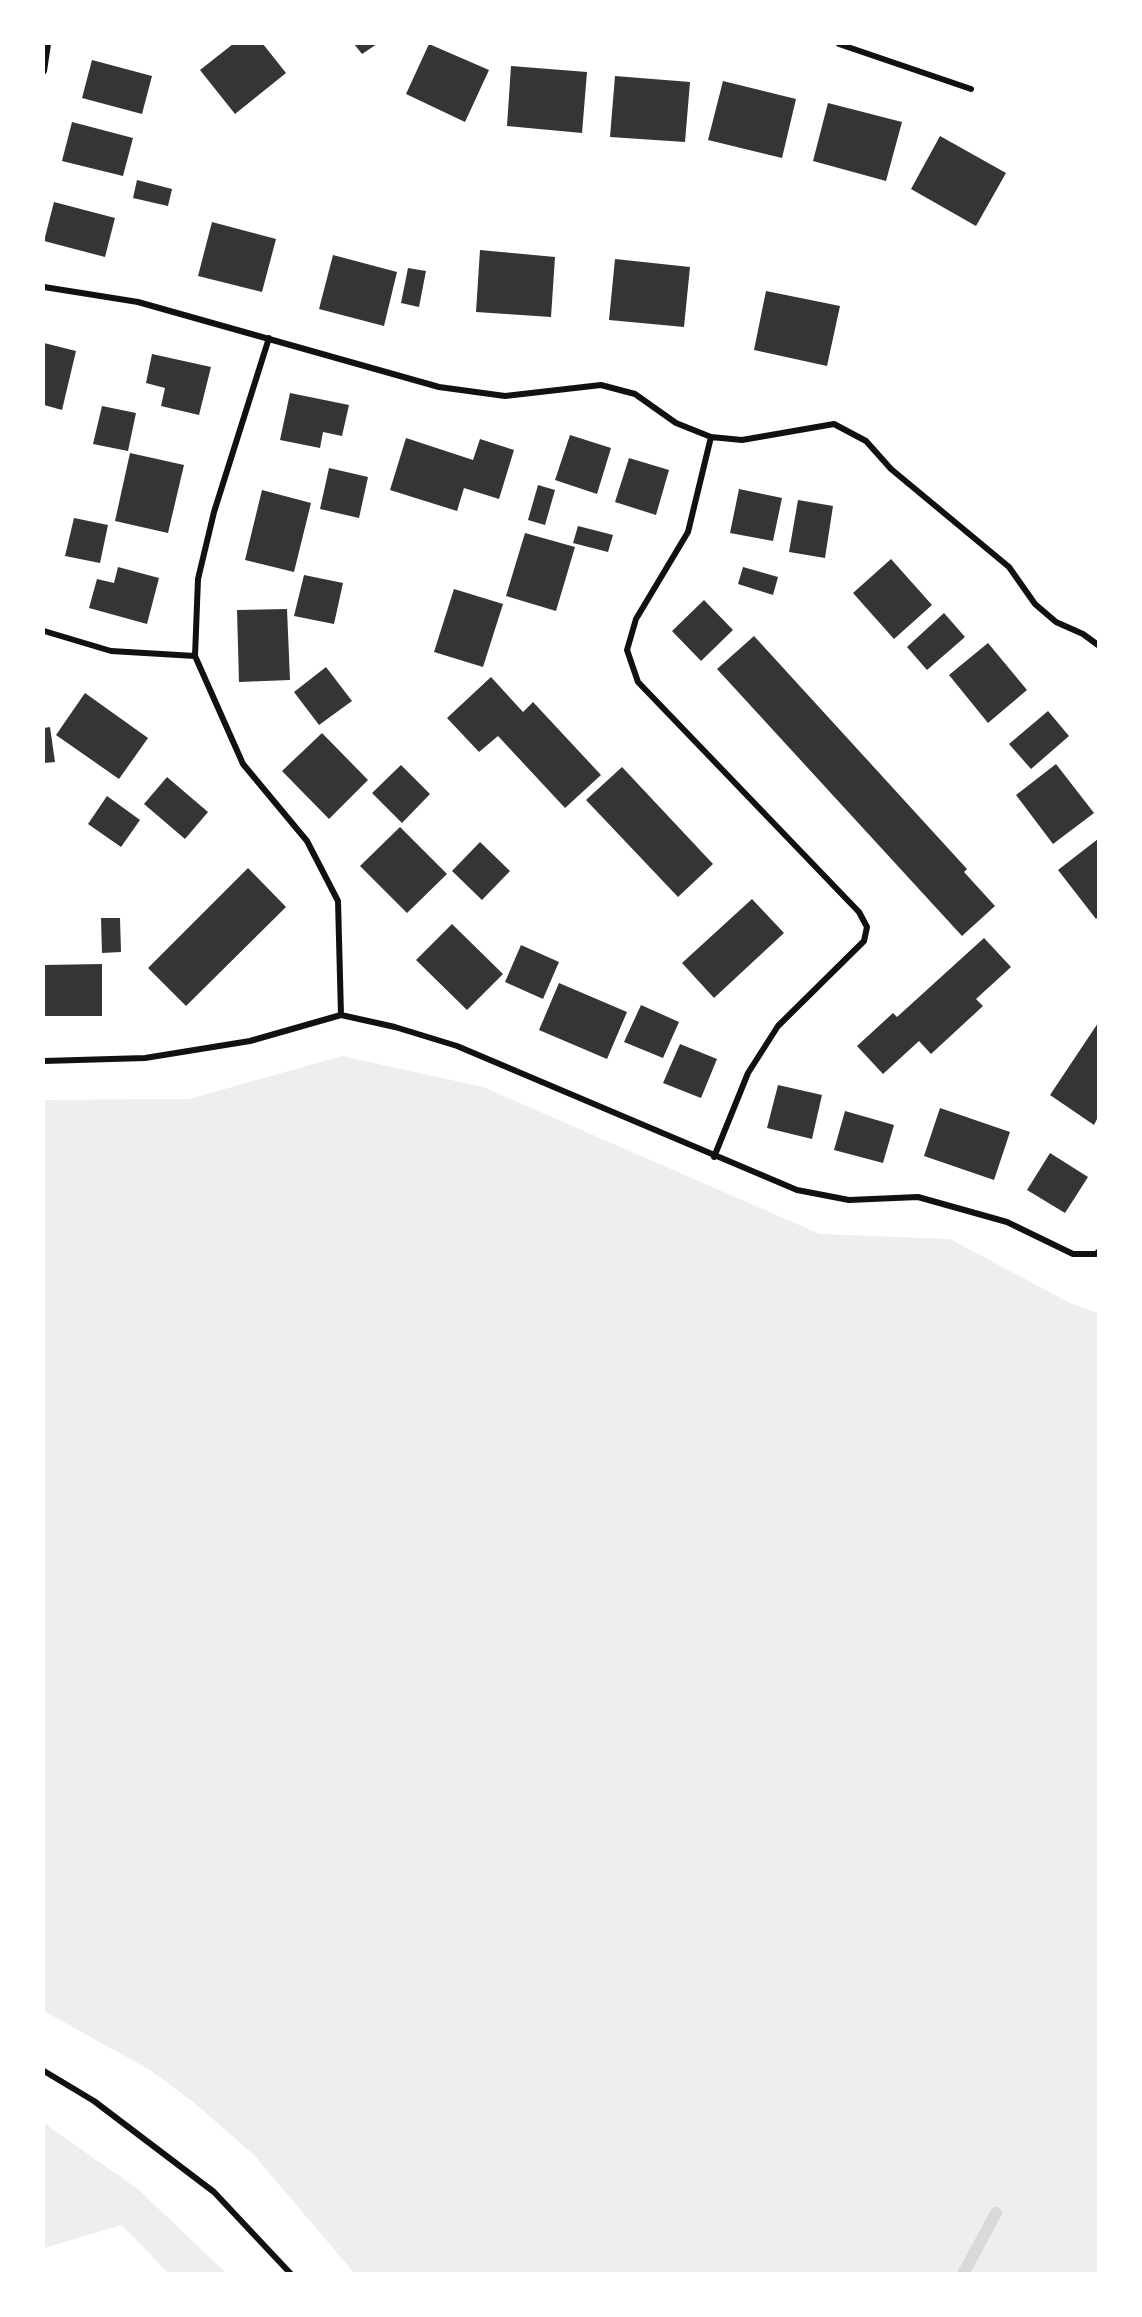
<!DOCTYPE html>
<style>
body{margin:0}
#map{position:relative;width:1142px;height:2317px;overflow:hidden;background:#fff;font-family:"Varela Round",sans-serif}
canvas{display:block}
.frame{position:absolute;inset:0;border:45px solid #fff;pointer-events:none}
</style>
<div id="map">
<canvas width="1142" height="2317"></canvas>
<div class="frame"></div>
</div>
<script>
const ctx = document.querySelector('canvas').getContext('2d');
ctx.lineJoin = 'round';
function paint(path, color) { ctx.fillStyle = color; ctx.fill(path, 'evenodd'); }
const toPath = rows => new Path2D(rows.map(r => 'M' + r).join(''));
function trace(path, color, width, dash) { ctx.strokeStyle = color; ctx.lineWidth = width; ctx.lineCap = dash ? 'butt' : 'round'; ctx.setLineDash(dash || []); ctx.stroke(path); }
paint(toPath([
 [342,1056,483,1087,820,1234,950,1239,1072,1304,1098,1313,1098,2273,354,2273,254,2155,193,2102,150,2070,44,2011,44,1100,189,1099],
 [44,2123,139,2190,226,2273,168,2273,122,2225,44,2248]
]), '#eee');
trace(toPath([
 [963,2274,996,2213]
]), '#d9d9d9', 12);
paint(toPath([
 [233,44,263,44,286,73,235,114,200,70],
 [354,44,377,44,362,54],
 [429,44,489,70,465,122,406,94],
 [92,60,152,76,142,114,82,98],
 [511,66,587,72,582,133,507,126],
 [615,76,690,82,685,142,610,137],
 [723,81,796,99,782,158,708,140],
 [828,103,902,122,886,181,813,161],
 [72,122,133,138,123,176,62,161],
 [940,136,1006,173,976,226,911,189],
 [137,180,172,189,168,206,133,198],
 [54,202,115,218,105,257,44,241],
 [212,222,276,239,262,292,198,276],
 [480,250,555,257,551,317,476,312],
 [333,255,397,272,384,326,319,309],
 [615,259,690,267,684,327,609,320],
 [408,268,426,271,419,307,401,303],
 [766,291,840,306,827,366,754,350],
 [44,343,76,351,62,410,44,405],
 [152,354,211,367,199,415,161,406,165,388,146,383],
 [290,393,349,405,342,436,323,432,320,448,280,440],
 [102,406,136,413,128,451,93,444],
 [570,435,611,448,597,494,555,480],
 [406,438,473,460,480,439,514,450,499,499,464,488,457,511,390,490],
 [130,453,184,465,168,533,115,521],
 [629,458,669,470,656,515,615,502],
 [329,468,368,477,359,518,320,509],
 [538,485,555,490,545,525,528,520],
 [739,489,782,498,773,541,730,533],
 [262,490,311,503,294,572,245,560],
 [798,500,833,506,825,558,789,552],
 [74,518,108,525,100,563,65,556],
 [578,526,613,535,608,552,573,543],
 [525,533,575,547,556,611,506,596],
 [891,559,932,605,894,639,853,593],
 [118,567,159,578,147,624,89,608,97,579,114,583],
 [743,567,778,577,773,595,738,584],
 [304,575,343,583,334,624,294,616],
 [454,589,503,604,483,667,434,652],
 [704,600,733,630,701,661,672,631],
 [287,609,290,680,239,682,237,610],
 [944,613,965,637,927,670,907,647],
 [754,636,967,869,964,872,995,906,962,936,717,669],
 [988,643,1027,690,988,723,949,675],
 [326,667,352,701,319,725,294,692],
 [491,677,523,712,533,702,601,775,565,808,498,736,479,752,447,718],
 [85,693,148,738,119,779,56,735],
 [1048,711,1069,736,1031,769,1009,744],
 [50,727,55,762,44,763,44,728],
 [322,733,368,780,329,819,282,771],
 [1056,764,1094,813,1053,844,1016,795],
 [401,765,430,794,402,823,372,793],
 [622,767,713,864,678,897,586,800],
 [167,777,208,812,185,839,144,804],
 [107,796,140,820,121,847,88,824],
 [400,827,447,874,407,913,360,866],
 [1098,839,1098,917,1096,919,1058,870],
 [480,842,510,871,482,900,452,871],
 [248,868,286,907,186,1006,148,968],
 [752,899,784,933,714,998,682,963],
 [101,918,120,918,121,952,102,953],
 [452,924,503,974,467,1010,416,960],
 [984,938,1011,967,976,999,983,1006,931,1054,919,1041,883,1074,857,1046,893,1013,897,1017],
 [521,945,559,962,543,999,505,982],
 [102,964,102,1016,44,1016,44,965],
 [559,983,627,1012,607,1059,539,1030],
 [641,1005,679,1022,663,1058,624,1042],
 [1098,1023,1098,1117,1094,1125,1050,1095],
 [680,1044,717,1059,701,1098,663,1083],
 [778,1085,822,1095,812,1139,767,1128],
 [940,1108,1010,1132,994,1180,924,1156],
 [845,1111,894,1125,883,1163,834,1150],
 [1050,1153,1088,1177,1065,1213,1027,1190]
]), '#353535');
trace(toPath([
 [839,44,971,89],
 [44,71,48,44],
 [44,287,138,302,439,387,505,396,601,385,635,394,676,423,711,437,742,440,834,424,866,441,891,469,1009,567,1035,604,1056,622,1083,634,1098,645],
 [269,338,214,512,198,579,195,656,243,764,307,841,338,901,341,1015],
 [711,437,688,532,636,619,627,650,638,682,859,912,867,927,864,941,778,1026,748,1073,714,1157],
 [44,631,111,651,195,656],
 [44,1061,145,1058,250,1041,341,1015,395,1027,457,1046,797,1190,849,1200,918,1197,1007,1222,1073,1254,1096,1254,1098,1252],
 [44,2071,94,2101,214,2192,291,2274]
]), '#111', 6);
</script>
